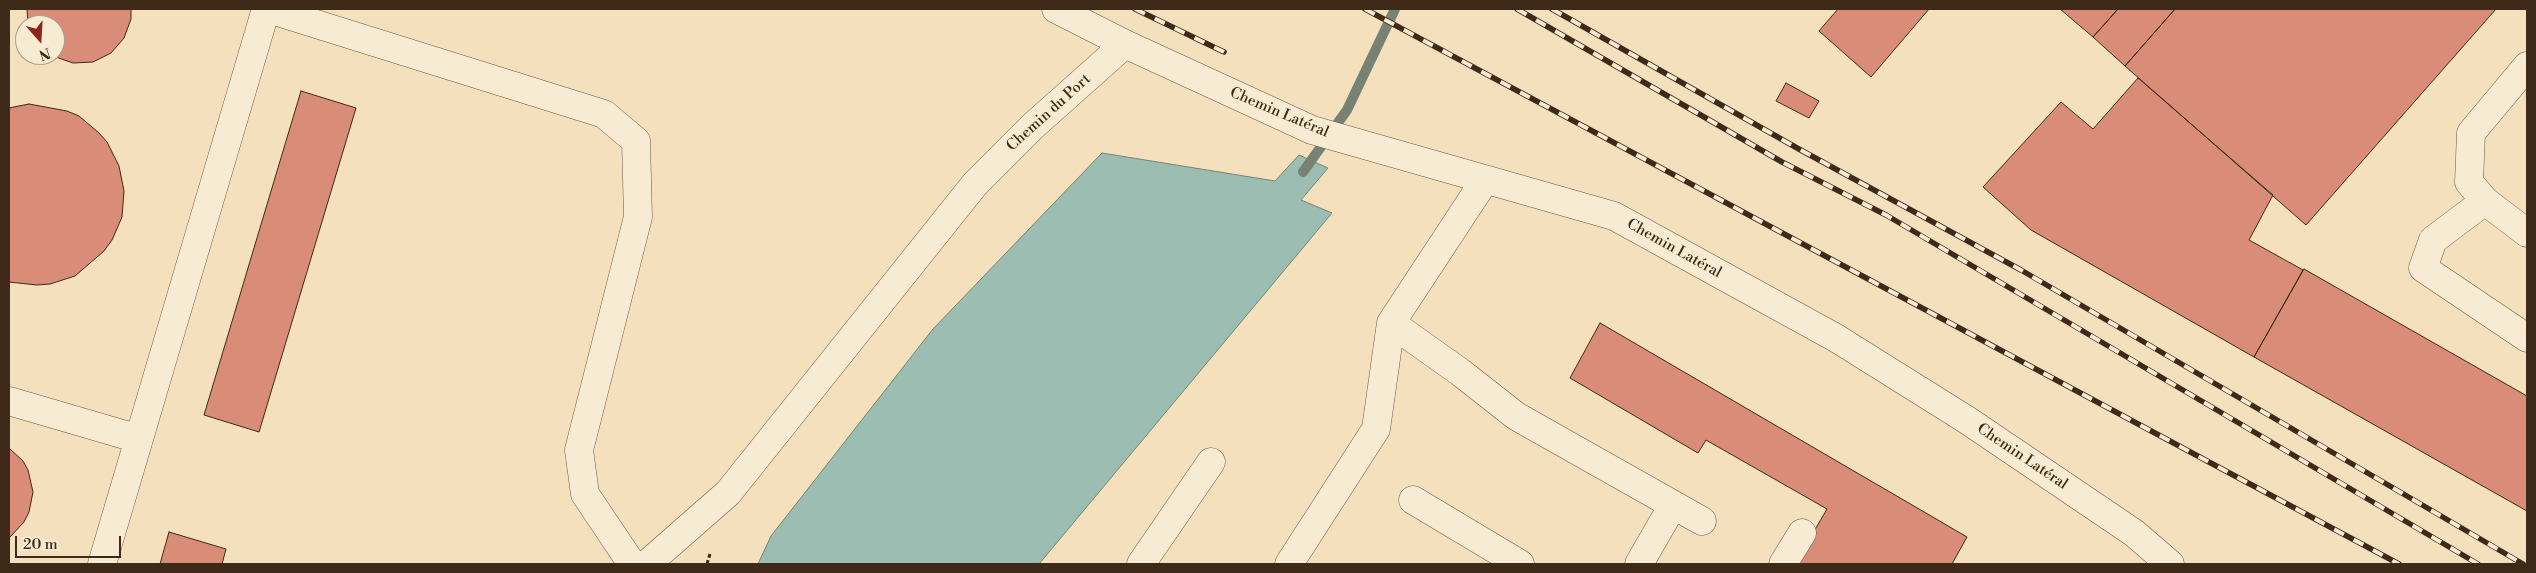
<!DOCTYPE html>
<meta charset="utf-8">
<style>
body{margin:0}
#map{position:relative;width:2536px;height:573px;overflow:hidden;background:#f4e0bc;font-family:"Libre Bodoni",serif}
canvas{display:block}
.frame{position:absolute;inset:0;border:10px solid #3f2918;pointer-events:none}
.north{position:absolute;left:15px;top:15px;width:50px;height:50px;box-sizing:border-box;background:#f8ebd3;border:1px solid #ae9d88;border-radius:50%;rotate:161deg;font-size:14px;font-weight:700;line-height:20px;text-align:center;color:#3f2918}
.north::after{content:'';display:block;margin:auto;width:18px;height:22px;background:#8f2418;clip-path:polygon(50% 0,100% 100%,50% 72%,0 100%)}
.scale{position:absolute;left:15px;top:536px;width:106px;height:22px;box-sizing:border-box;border:2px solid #3f2918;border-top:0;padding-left:6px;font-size:15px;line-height:18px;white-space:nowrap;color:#3f2918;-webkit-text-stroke:4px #f8ebd3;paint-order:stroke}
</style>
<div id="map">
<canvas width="2536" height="573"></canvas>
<div class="frame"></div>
<div class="north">N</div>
<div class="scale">20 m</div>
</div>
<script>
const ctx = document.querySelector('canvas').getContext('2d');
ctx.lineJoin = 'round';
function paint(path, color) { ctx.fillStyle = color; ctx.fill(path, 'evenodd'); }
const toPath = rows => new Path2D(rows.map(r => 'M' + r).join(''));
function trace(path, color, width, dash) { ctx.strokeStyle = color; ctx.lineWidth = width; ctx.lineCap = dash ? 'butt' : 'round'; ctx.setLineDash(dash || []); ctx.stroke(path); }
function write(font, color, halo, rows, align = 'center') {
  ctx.font = font + ' "Libre Bodoni",serif'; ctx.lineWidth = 4; ctx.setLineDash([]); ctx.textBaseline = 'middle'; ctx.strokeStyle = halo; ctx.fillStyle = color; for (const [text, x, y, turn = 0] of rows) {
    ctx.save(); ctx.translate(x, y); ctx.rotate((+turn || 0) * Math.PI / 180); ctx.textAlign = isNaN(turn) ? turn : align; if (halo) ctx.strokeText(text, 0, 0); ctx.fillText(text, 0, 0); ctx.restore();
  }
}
const water = toPath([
 [1102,153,1275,181,1299,155,1328,168,1301,200,1332,213,1039,564,758,564,771,536,933,329,1102,153]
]);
paint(water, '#9cbdb1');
trace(water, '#778274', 1);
trace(toPath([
 [1303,172,1347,110,1395,9]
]), '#778274', 10);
const building = toPath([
 [27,9,131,9,131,19,124,38,111,53,93,62,73,63,50,55,55,55,55,25,28,25,27,9],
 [1838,9,1929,9,1871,77,1819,31,1838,9],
 [2060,9,2118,9,2093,37,2060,9],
 [2118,9,2175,9,2125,66,2093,37,2118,9],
 [2175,9,2496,9,2306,225,2125,66,2175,9],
 [2138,78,2273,195,2249,240,2303,270,2254,357,2031,230,1983,187,2061,102,2093,129,2138,78],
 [1786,83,1819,101,1809,118,1776,101,1786,83],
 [301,91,356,108,259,432,204,415,301,91],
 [29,104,67,111,79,116,99,133,107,142,119,166,124,191,122,217,112,240,104,251,75,276,50,284,37,285,9,282,9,108,29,104],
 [2304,269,2527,396,2527,511,2254,357,2304,269],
 [1600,323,1967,537,1952,564,1795,564,1827,509,1706,440,1698,453,1570,378,1600,323],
 [9,448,23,461,28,470,33,492,29,512,24,522,9,538,9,448],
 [169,532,226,549,222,564,160,564,169,532]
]);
paint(building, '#d98c77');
trace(building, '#3f2918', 1);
const minor = toPath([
 [268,9,604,114,636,141,638,217,579,450,585,494,632,564],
 [1056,9,1125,44,1312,130,1614,216,1836,338,1967,420,2134,533,2170,564],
 [2527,66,2471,133,2469,182,2485,201,2527,233],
 [2485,201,2433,240,2423,268,2527,338],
 [1391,323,1460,372,1516,416,1702,521],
 [9,401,139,439],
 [1413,500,1520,564],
 [102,564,266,9],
 [647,564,728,493,975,184,1033,126,1125,44],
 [1141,564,1211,462],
 [1289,564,1376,429,1391,323,1485,180],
 [1639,564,1673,505],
 [1783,564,1802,533]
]);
trace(minor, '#6c5741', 29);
trace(toPath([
 [707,564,710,554]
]), '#3f2918', 3, [4, 2.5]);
trace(minor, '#f8ebd3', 28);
const rail = toPath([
 [1135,9,1224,52],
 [1365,9,2399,564],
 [1517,9,1782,162,1886,215,2478,564],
 [1552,9,1797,148,2021,270,2523,564]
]);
trace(rail, '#3f2918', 5.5);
trace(rail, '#f8ebd3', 4, [11]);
write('15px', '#3f2918', '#f8ebd3', [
 ["Chemin du Port",1049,113,-42],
 ["Chemin Latéral",1279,113,23],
 ["Chemin Latéral",1674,249,29],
 ["Chemin Latéral",2022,457,34]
]);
</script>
